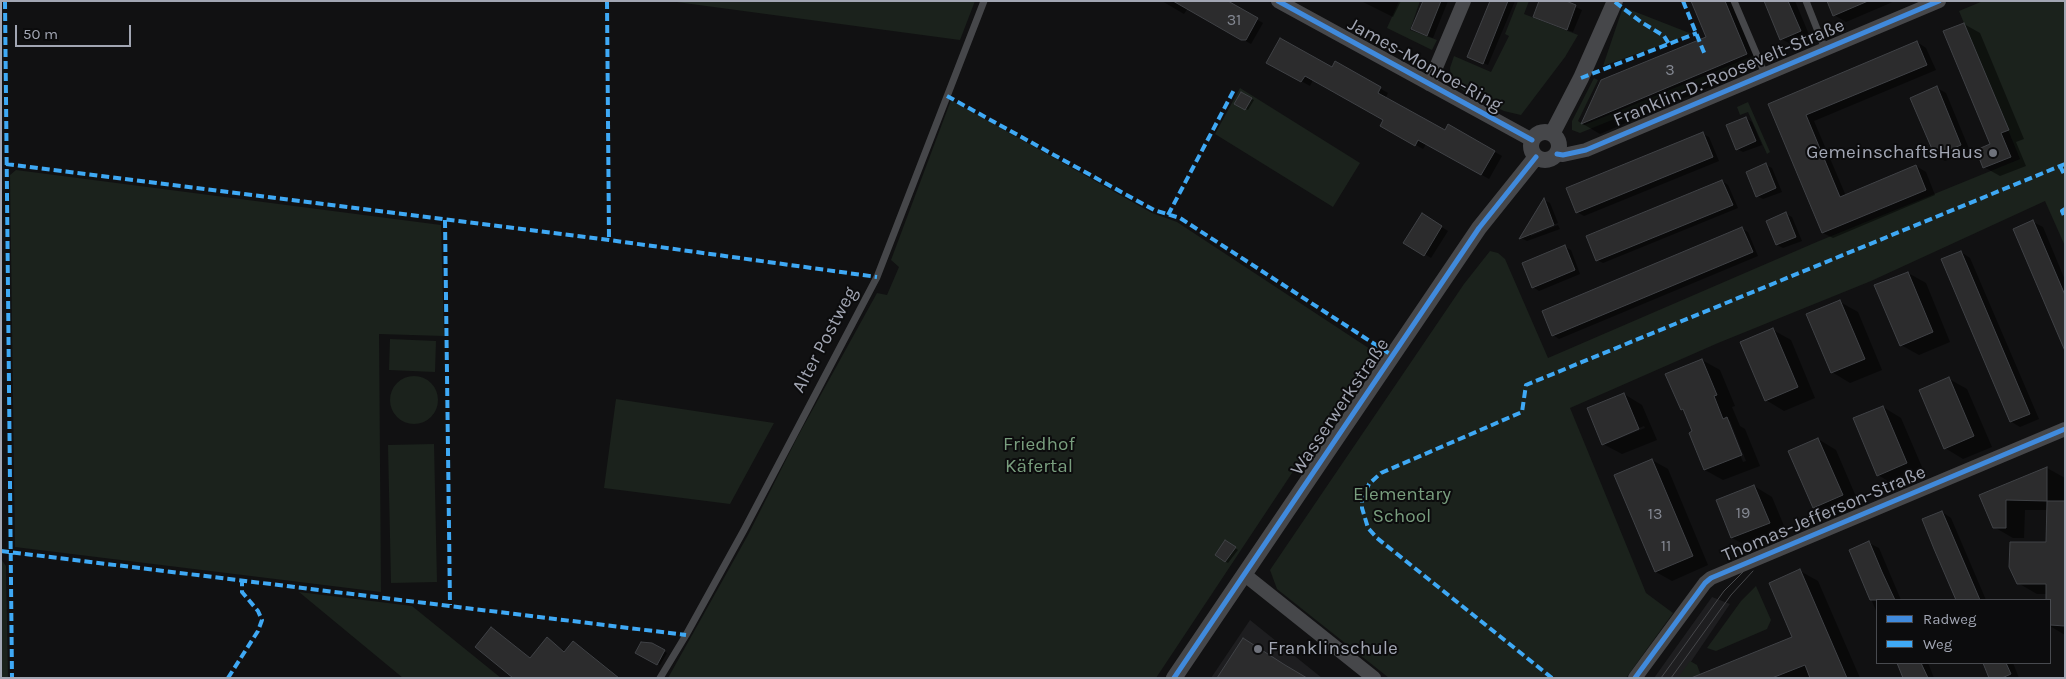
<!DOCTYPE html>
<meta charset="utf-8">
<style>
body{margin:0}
#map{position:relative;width:2066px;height:679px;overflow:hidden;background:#111112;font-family:Karla,sans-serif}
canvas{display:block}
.frame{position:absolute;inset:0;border:2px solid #a2a6b3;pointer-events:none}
.legend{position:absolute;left:1876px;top:599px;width:175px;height:65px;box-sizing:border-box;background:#0c0c0d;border:1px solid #484a4f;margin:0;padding:6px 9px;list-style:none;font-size:15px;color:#a2a6b3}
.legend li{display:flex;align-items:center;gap:10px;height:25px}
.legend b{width:25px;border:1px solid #484a4f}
.scale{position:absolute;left:15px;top:25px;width:116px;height:22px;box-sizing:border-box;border:2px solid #a2a6b3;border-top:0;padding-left:6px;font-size:15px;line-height:18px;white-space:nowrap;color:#a2a6b3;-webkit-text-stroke:4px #0c0c0d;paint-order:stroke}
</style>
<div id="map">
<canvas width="2066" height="679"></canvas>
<div class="frame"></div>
<ul class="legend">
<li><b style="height:6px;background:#408adc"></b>Radweg</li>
<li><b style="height:6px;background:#3fa9f5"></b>Weg</li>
</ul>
<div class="scale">50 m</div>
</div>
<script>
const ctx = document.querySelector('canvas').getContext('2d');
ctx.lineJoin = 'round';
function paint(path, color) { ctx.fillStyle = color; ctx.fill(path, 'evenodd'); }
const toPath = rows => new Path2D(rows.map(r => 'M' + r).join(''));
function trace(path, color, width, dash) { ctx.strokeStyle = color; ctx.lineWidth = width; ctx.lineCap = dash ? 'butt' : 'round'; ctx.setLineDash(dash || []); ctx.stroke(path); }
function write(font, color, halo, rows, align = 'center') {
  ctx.font = font + ' Karla,sans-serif'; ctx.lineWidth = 4; ctx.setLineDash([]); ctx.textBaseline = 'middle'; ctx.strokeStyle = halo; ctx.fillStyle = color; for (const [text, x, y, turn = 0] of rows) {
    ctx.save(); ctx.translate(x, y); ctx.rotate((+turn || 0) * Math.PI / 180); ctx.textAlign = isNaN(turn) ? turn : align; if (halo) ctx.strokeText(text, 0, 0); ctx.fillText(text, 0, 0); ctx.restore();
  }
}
paint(toPath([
 [1712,597,1730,604,1680,678,1654,678],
 [1250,620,1322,678,1211,678]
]), '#1e1e20');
paint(toPath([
 [669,1,975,1,960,40],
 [1399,1,1420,1,1410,30,1437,40,1432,50,1387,28],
 [1518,1,1529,1,1524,14,1578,35,1565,57,1521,115,1504,111,1465,92,1451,80,1450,68,1454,56,1491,72,1509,36,1505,34],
 [1983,1,2065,1,2065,246,2045,201,1871,281,1718,343,1570,408,1646,593,1673,613,1626,678,1389,678,1277,589,1270,570,1464,284,1490,251,1498,253,1505,259,1548,358,1819,241,2020,159,1959,11],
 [1623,7,1692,34,1603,66],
 [1755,55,1758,61,1580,133,1572,130,1572,121,1594,78,1598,80,1578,121,1584,125],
 [1240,88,1360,163,1333,207,1215,134],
 [951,100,1152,213,1177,222,1373,351,1156,678,668,678,748,535,798,436,877,293,887,295,899,267,891,260],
 [1748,102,1770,152,1767,154,1748,112,1740,115,1737,107],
 [16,170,441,225,444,336,379,334,381,592,15,547,10,175],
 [390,339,436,341,435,372,389,370],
 '390 400a24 24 0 1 1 48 0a24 24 0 1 1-48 0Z',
 [616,399,774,423,730,504,604,488],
 [434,444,437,582,391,583,388,445],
 [1,559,6,566,8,678,1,678],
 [1756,586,1771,620,1767,629,1716,651,1707,648,1741,601],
 [299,592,412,606,501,678,403,678],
 [1690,661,1697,665,1702,678,1678,678]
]), '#1b221c');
paint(toPath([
 [1162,1,1225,1,1263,23,1251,44,1188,8,1184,14],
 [1361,1,1401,1,1393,17],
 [1424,1,1448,1,1433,38,1418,32],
 [1491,1,1515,1,1488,65,1474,59],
 [1563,1,1582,10,1573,32,1541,20],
 [1692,1,1738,1,1764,64,1600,134,1583,124,1602,81,1707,37],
 [1765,1,1795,1,1810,37,1791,44,1781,39],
 [1829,1,1895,1,1846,22,1834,15],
 [1964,24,1980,33,2024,139,2016,142,2026,166,2000,176,1984,167,1992,145],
 [1917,42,1926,48,1936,70,1814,121,1846,196,1916,166,1926,172,1935,195,1833,238,1823,233,1770,105],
 [1268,62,1332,69,1336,63,1388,93,1385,99,1445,132,1449,126,1502,156,1489,179,1427,143,1423,149,1389,130,1385,120,1313,80,1310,86],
 [1937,88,1946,93,1970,151,1945,161,1936,156],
 [1241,93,1254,100,1248,110,1236,104],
 [1746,118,1752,122,1762,145,1743,152,1737,149],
 [1703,134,1709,137,1719,161,1584,216,1577,212,1568,189],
 [1766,165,1772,168,1782,192,1763,199,1757,196],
 [1722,181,1728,185,1738,208,1603,263,1597,260],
 [1544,200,1550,203,1558,223,1531,233,1531,236,1558,225,1560,229,1527,241,1521,238],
 [1786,214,1792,217,1802,241,1783,248,1777,245],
 [1422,215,1448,231,1431,258,1405,242],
 [2033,222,2043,227,2065,280,2065,348],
 [1742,229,1748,232,1758,256,1559,339,1553,335],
 [1565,247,1571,250,1580,274,1539,291,1533,287],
 [1961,252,1970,258,2039,419,2020,427,2010,421],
 [1908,273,1926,283,1950,342,1919,355,1901,345],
 [1840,302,1858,312,1882,370,1850,383,1832,372],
 [1773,330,1791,340,1815,398,1784,411,1766,400],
 [1702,360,1720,370,1735,406,1732,407,1740,426,1745,429,1760,466,1723,480,1705,470,1691,433,1694,432,1685,411,1682,410],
 [1727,421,1730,421,1746,461,1743,462],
 [1949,379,1967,389,1992,447,1963,459,1945,448],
 [1624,394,1642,405,1657,440,1622,454,1603,444],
 [1644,426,1645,428,1613,441,1613,439],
 [1883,407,1901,418,1925,474,1896,486,1878,475],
 [1818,439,1836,450,1860,506,1832,518,1814,507],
 [1652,460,1668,469,1708,565,1672,581,1656,572],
 [2047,468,2065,478,2065,635,2050,626,2050,600,2048,600,2048,594,2037,594,2018,583,2048,544,2048,510,2025,510,2024,538,2013,538,1994,527,1981,496],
 [1754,486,1772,497,1787,533,1751,548,1732,538,1717,501],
 [1942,512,1951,518,1986,600,1958,600,1923,520],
 [1226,542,1238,550,1228,563,1216,555],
 [1869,543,1879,548,1901,600,1877,600,1877,613,1851,551],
 [1800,571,1818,581,1860,678,1709,678,1794,638],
 [492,629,532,659,547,639,566,652,573,642,584,649,620,678,516,678],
 [650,644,667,653,660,665,636,653],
 [1898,663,1928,663,1934,678,1905,678],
 [1984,663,2013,663,2019,678,1990,678]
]), '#0007');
const building = toPath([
 [1173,1,1228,1,1258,18,1246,40,1241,40,1173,1],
 [1423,1,1441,1,1427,36,1411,29,1423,1],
 [1490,1,1508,1,1483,64,1467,57,1490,1],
 [1539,1,1566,1,1576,5,1567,30,1533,17,1539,1],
 [1691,1,1725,1,1747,54,1581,124,1601,80,1706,37,1691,1],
 [1764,1,1788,1,1801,31,1780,40,1764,1],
 [1827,1,1868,1,1833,16,1827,1],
 [1964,23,2009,130,2001,133,2011,157,1983,168,1976,150,1990,144,1943,31,1964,23],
 [1280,38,1332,67,1335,61,1381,87,1378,93,1445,130,1448,124,1495,151,1481,175,1418,140,1415,146,1380,126,1383,120,1305,76,1301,82,1266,63,1280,38],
 [1917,41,1927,65,1806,115,1840,197,1916,165,1926,190,1822,233,1768,104,1917,41],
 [1937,86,1961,145,1935,156,1910,98,1937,86],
 [1241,92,1252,98,1245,110,1234,104,1241,92],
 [1746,117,1756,141,1736,150,1726,125,1746,117],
 [1703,132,1713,157,1576,213,1566,188,1703,132],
 [1766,163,1776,188,1756,197,1746,172,1766,163],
 [1722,180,1733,205,1596,261,1586,236,1722,180],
 [1544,198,1554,225,1519,239,1544,198],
 [1786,212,1796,237,1776,245,1766,221,1786,212],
 [1422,213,1442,226,1424,256,1403,243,1422,213],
 [2033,220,2065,295,2065,351,2013,229,2033,220],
 [1742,227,1753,252,1552,336,1542,311,1742,227],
 [1565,245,1575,270,1532,288,1522,263,1565,245],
 [1961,251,2030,414,2010,422,1941,259,1961,251],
 [1908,272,1933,332,1900,346,1874,285,1908,272],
 [1840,300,1865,359,1831,373,1806,314,1840,300],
 [1773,328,1798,387,1765,401,1740,342,1773,328],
 [1702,359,1717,395,1714,396,1723,419,1727,417,1742,455,1704,470,1689,433,1692,431,1683,409,1681,410,1665,374,1702,359],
 [1949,377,1974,436,1944,449,1919,390,1949,377],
 [1624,393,1639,429,1602,445,1587,408,1624,393],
 [1883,406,1907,463,1877,476,1853,418,1883,406],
 [1818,438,1843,495,1813,508,1788,451,1818,438],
 [1652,459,1693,556,1655,572,1614,475,1652,459],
 [2047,467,2047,501,2065,501,2065,626,2050,625,2050,600,2046,600,2046,584,2017,584,2009,567,2010,542,2046,542,2047,501,2006,500,2006,528,1993,528,1979,495,2047,467],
 [1754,485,1770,523,1731,538,1716,500,1754,485],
 [1942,511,1980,600,1956,600,1934,549,1922,519,1942,511],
 [1225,540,1236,547,1225,562,1215,555,1225,540],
 [1869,541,1882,572,1895,600,1870,600,1849,550,1869,541],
 [1800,569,1847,678,1810,678,1805,665,1772,678,1691,678,1792,637,1769,583,1800,569],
 [491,627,530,658,547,637,564,652,573,641,619,678,513,678,475,647,491,627],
 [1243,638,1285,665,1307,678,1217,678,1243,638],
 [641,642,652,643,665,650,657,665,635,653,641,642],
 [1897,663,1921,663,1928,678,1903,678,1897,663],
 [1983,663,2006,663,2011,674,2002,678,1989,678,1983,663]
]);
paint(building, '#2c2c2d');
trace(building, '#404246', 1);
trace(toPath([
 [1734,1,1765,74],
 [1806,1,1825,49],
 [660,678,686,635,744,530,877,277,984,1]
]), '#46474a', 7);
trace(toPath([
 [1278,1,1532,140],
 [1429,84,1464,1],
 [1557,154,1563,155,1586,150,1939,1],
 [1245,575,1374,678],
 [1635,678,1705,583,1711,578,2065,429]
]), '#46474a', 14);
trace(toPath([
 '1531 146a14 14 0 1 1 28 0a14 14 0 1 1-28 0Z',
 [1552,134,1581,78,1615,1],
 [1174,678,1479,228,1536,157]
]), '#46474a', 16);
trace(toPath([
 [1661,678,1724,591,1748,567,1763,556,1777,547,2065,425],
 [1671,678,1731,595,1753,571]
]), '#46474a', 1);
trace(toPath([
 [5,1,12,678],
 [607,1,609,240],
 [1683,1,1705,55],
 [1615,2,1641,22,1664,36,1669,44],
 [1581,78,1697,33],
 [947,96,1154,210,1180,218,1393,356],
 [6,164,609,240,877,277],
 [2060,166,2065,176],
 [2065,209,2062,211,2065,218],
 [1168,215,1235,88],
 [445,220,450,605],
 [1,551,686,635],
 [228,678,258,631,262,620,258,611,242,592,242,581],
 [1552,678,1377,538,1368,528,1362,508,1362,499,1369,484,1381,473,1522,412,1526,385,2065,164]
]), '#3fa9f5', 4, [8, 4]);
trace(toPath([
 [1278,1,1532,140],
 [1557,154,1563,155,1586,150,1939,1],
 [1174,678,1479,228,1536,157],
 [1635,678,1705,583,1711,578,2065,429]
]), '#408adc', 5);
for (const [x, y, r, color] of [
 [1993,153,5,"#6f727b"],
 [1258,649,5,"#6f727b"]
]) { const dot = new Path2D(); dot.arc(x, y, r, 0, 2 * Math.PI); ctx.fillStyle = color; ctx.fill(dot); trace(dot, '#0c0c0d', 2); }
write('16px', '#848892', null, [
 ["31",1234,20],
 ["3",1670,70],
 ["19",1743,513],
 ["13",1655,514],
 ["11",1666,546]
]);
write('19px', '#a2a6b3', '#0c0c0d', [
 ["James-Monroe-Ring",1425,65,29],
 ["Franklin-D.-Roosevelt-Straße",1729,73,-23],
 ["Alter Postweg",825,340,-62],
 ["Wasserwerkstraße",1340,407,-56],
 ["Thomas-Jefferson-Straße",1824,514,-23]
]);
write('19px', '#a2a6b3', '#0c0c0d', [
 ["GemeinschaftsHaus",1983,153],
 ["Franklinschule",1268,649,"left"]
], 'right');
write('19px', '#799e7e', '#0c0c0d', [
 ["Friedhof",1039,445],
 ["Käfertal",1039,467],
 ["Elementary",1402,495],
 ["School",1402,517]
]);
</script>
